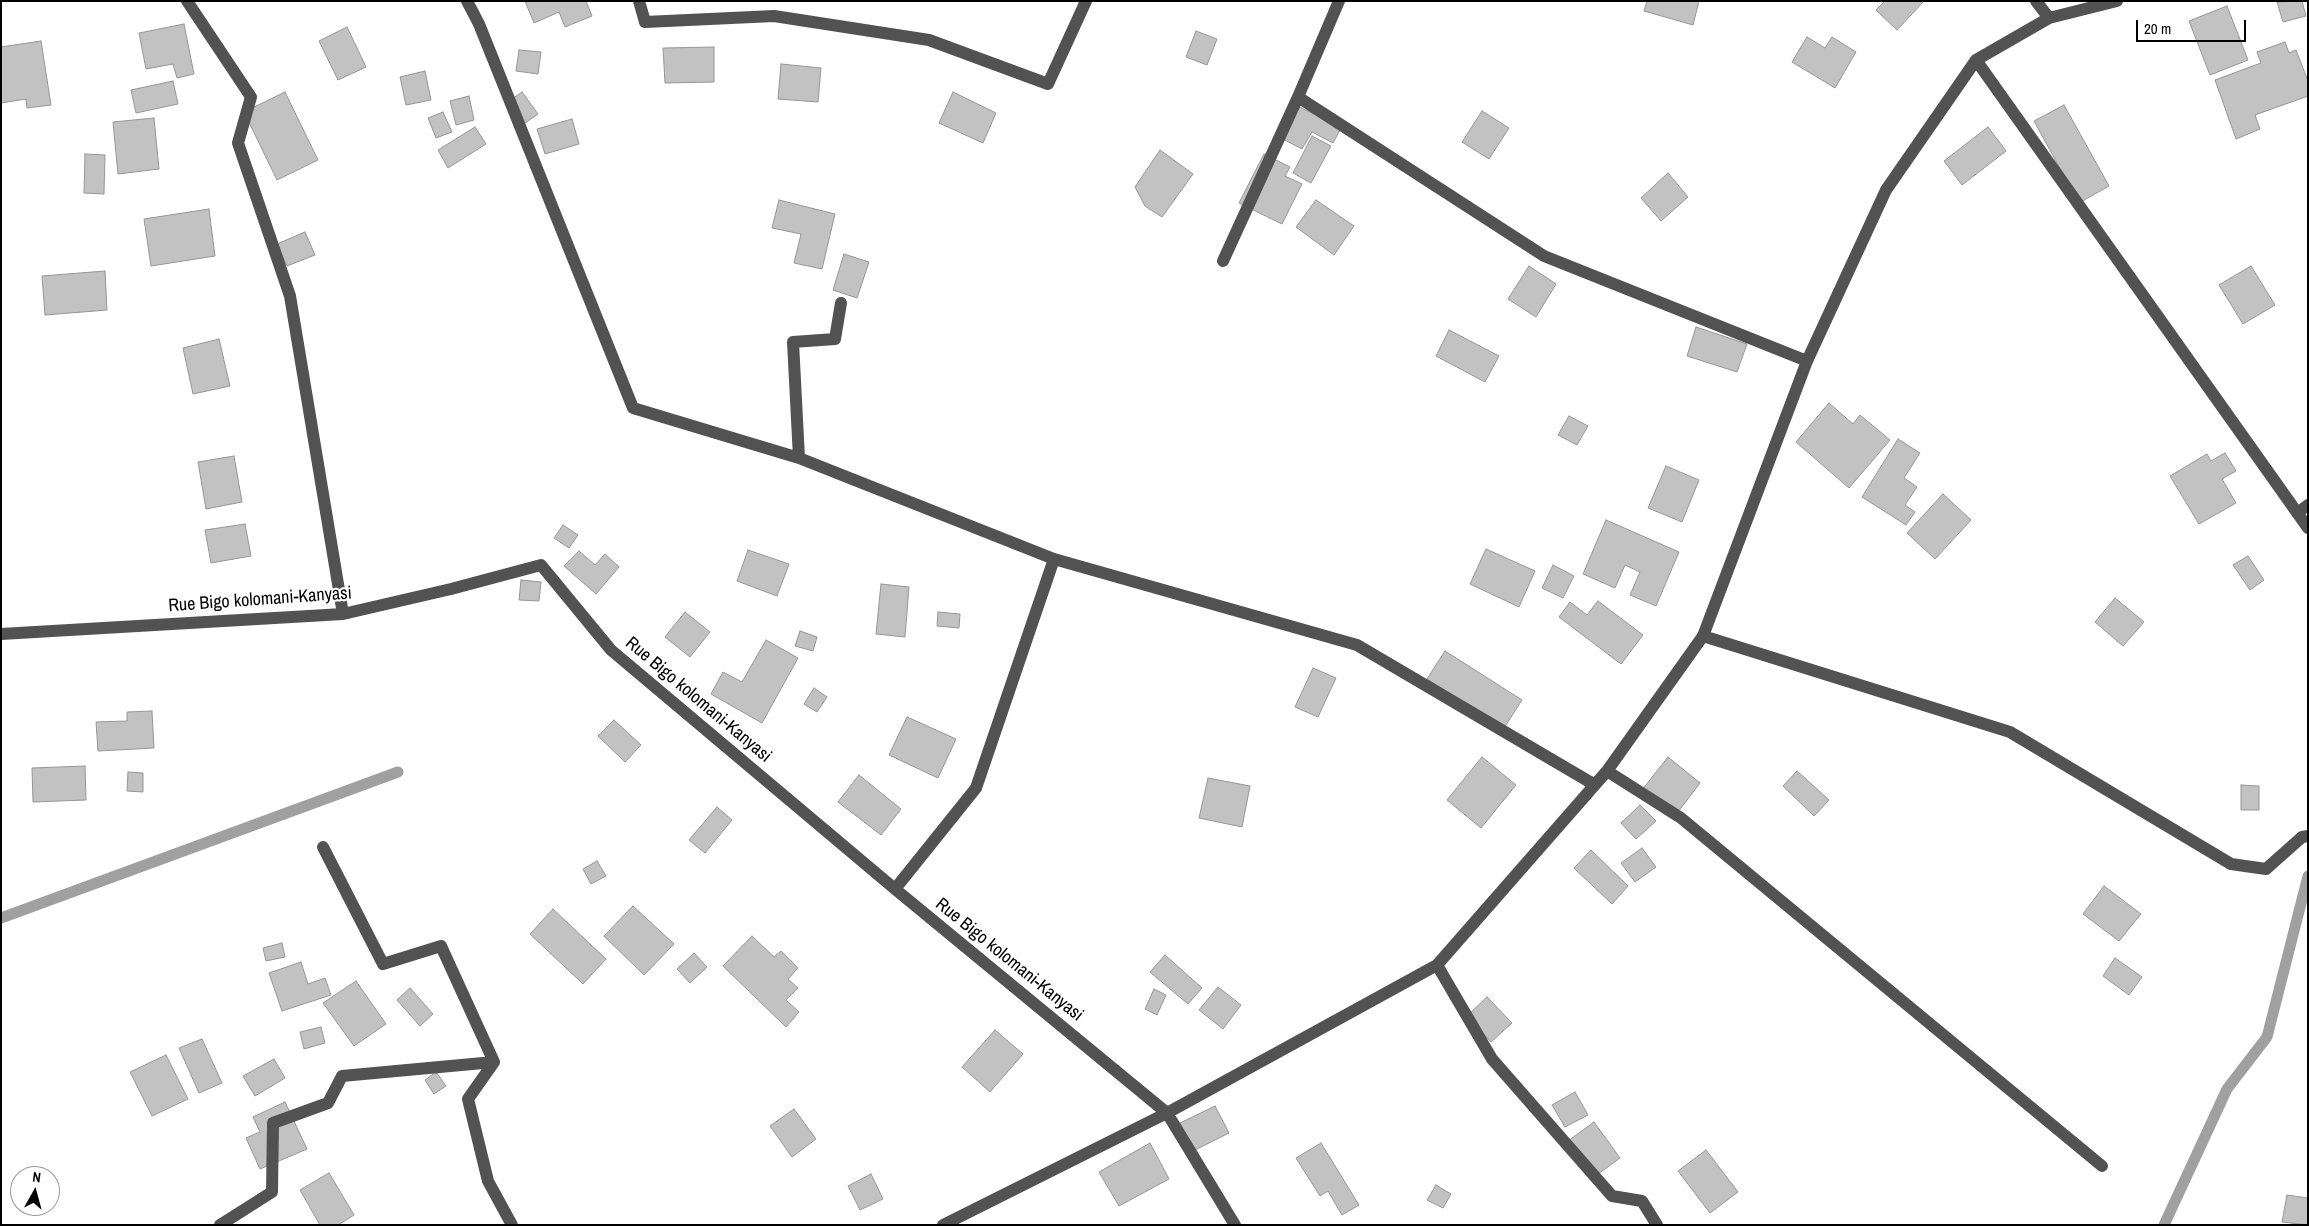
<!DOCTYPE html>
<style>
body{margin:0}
#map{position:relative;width:2309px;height:1226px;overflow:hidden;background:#fff;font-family:"Archivo Narrow",sans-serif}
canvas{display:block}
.frame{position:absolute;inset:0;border:2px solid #000;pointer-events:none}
.north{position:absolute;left:10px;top:1166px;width:50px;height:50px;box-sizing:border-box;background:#fff;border:1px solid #999;border-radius:50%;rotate:7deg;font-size:14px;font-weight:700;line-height:20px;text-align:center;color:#000}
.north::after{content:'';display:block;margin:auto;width:18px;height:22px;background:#000;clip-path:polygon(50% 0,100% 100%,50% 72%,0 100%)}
.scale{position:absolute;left:2136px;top:20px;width:110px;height:22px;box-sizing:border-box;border:2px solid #000;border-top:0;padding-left:6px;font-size:15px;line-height:18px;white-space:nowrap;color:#000;-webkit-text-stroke:4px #fff;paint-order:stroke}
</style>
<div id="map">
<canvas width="2309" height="1226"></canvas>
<div class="frame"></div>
<div class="north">N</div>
<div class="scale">20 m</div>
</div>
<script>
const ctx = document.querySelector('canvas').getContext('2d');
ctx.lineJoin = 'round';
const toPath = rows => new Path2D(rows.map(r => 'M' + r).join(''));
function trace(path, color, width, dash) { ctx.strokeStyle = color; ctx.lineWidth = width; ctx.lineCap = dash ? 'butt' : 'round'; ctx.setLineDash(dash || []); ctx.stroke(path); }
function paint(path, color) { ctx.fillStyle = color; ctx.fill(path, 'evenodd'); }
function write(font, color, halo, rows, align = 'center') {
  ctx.font = font + ' "Archivo Narrow",sans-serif'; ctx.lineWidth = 4; ctx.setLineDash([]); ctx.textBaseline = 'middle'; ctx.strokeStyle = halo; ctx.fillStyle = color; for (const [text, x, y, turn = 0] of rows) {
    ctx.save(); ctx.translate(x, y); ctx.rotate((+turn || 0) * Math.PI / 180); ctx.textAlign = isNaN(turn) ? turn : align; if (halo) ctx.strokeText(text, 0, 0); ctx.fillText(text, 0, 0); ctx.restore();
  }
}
trace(toPath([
 [1,918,398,772],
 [2164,1225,2227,1089,2267,1037,2308,876]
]), '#a0a0a0', 11);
const building = toPath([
 [525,1,586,1,592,16,565,27,559,12,534,23,525,1],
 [1647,1,1699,1,1693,25,1644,11,1647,1],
 [1885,1,1924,1,1897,30,1876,10,1885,1],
 [2302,1,2306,16,2283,22,2277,2,2302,1],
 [2227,6,2248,60,2210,75,2189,21,2227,6],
 [184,24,194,74,177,78,173,64,146,69,139,33,184,24],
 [347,27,366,67,338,80,319,41,347,27],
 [1196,31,1217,39,1207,65,1186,57,1196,31],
 [1807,37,1825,48,1832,37,1856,52,1835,88,1792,62,1807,37],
 [41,41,51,105,27,108,26,99,1,103,1,47,41,41],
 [2285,42,2289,53,2296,50,2308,81,2308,96,2255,115,2260,129,2236,139,2215,80,2261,63,2257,52,2285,42],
 [714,47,714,82,665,83,663,48,714,47],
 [519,50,541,52,538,74,516,71,519,50],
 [781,64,821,68,818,102,778,99,781,64],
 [425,71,431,100,406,105,400,77,425,71],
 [173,81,178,104,136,113,131,90,173,81],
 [285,92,318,160,277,180,244,112,285,92],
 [522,92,538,114,521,126,505,104,522,92],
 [953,92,996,113,983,143,939,123,953,92],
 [469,96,474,120,456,125,450,101,469,96],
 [1296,105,1341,128,1333,143,1312,132,1302,149,1279,137,1296,105],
 [2064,105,2109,186,2079,203,2034,121,2064,105],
 [1482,111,1509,128,1489,159,1462,142,1482,111],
 [443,112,452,132,436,138,428,118,443,112],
 [154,118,159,169,118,174,113,122,154,118],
 [572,119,579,144,545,154,537,129,572,119],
 [475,127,486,144,448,168,438,150,475,127],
 [1988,127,2006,151,1962,185,1944,161,1988,127],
 [1312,136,1331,146,1311,183,1293,173,1312,136],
 [1160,150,1193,174,1162,217,1145,206,1135,187,1160,150],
 [85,154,105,155,104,194,84,193,85,154],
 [1264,154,1290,167,1285,176,1302,184,1282,224,1239,203,1264,154],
 [1668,173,1688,197,1661,221,1641,198,1668,173],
 [779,200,835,214,822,269,794,263,801,234,772,228,779,200],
 [1316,200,1354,226,1334,255,1296,227,1316,200],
 [209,209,215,256,151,266,144,219,209,209],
 [305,232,315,255,287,266,277,244,305,232],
 [844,254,869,262,857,298,833,290,844,254],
 [1529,266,1556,284,1536,317,1508,299,1529,266],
 [2251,266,2275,305,2243,324,2219,285,2251,266],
 [105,271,107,310,45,315,42,276,105,271],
 [1696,327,1747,344,1737,372,1687,356,1696,327],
 [1449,330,1499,356,1485,382,1436,356,1449,330],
 [219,339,230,386,193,394,183,348,219,339],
 [1829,403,1853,424,1860,415,1890,440,1849,488,1796,442,1829,403],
 [1569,416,1588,426,1577,445,1558,435,1569,416],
 [1898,439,1920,453,1904,478,1917,487,1905,505,1915,512,1906,525,1862,497,1898,439],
 [2225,453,2236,471,2222,479,2236,503,2199,524,2170,476,2207,454,2211,461,2225,453],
 [234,456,242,502,206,509,198,462,234,456],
 [1666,466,1699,480,1682,522,1648,508,1666,466],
 [1943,494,1971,520,1935,559,1907,533,1943,494],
 [1606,520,1679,552,1656,606,1630,595,1640,572,1625,565,1615,588,1583,574,1606,520],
 [245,524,251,556,211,563,205,530,245,524],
 [563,525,578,535,569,548,554,538,563,525],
 [1486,549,1535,571,1519,607,1470,584,1486,549],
 [748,550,789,564,777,596,737,581,748,550],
 [579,551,595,565,605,554,619,567,596,594,564,566,579,551],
 [2248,556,2264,580,2250,590,2233,565,2248,556],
 [1553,565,1574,576,1563,598,1542,588,1553,565],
 [521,580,541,582,539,601,519,600,521,580],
 [881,584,909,587,905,637,876,634,881,584],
 [2115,598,2144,622,2123,646,2095,622,2115,598],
 [1598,601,1643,635,1621,664,1559,617,1570,602,1587,615,1598,601],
 [685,612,710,632,690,657,665,637,685,612],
 [938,612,960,614,959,628,937,626,938,612],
 [800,631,817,637,813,651,795,646,800,631],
 [766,640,798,658,762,723,711,694,723,672,742,682,766,640],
 [1445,651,1522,700,1504,728,1427,679,1445,651],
 [1313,668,1336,678,1318,717,1295,707,1313,668],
 [814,688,827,697,817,712,804,704,814,688],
 [152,711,154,748,98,751,96,722,127,721,127,712,152,711],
 [907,717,956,739,938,778,889,755,907,717],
 [614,720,641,745,625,762,598,736,614,720],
 [1482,757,1516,785,1481,828,1447,800,1482,757],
 [1668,757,1700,783,1675,816,1642,790,1668,757],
 [85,766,86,800,33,802,32,768,85,766],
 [1797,771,1829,800,1814,816,1783,786,1797,771],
 [128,772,143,773,143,792,127,791,128,772],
 [859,775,901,809,881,835,838,802,859,775],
 [1208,778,1250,786,1242,827,1199,818,1208,778],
 [2241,785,2259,786,2259,810,2241,810,2241,785],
 [1640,805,1656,821,1636,839,1621,823,1640,805],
 [717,807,732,820,705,853,689,840,717,807],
 [1642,848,1656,867,1635,882,1621,863,1642,848],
 [1591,850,1628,886,1612,904,1574,868,1591,850],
 [597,861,606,876,591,884,583,869,597,861],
 [2104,886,2141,914,2119,941,2083,914,2104,886],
 [633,906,674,944,644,975,604,936,633,906],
 [553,909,606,959,583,984,530,934,553,909],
 [752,936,774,957,781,951,798,968,788,979,798,988,786,1000,799,1012,786,1027,723,966,752,936],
 [282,943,285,957,266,961,263,948,282,943],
 [694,953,707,967,690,983,677,969,694,953],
 [1165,955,1202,988,1188,1004,1150,972,1165,955],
 [2115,958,2142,977,2129,995,2103,976,2115,958],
 [301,962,308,984,325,978,331,995,282,1011,269,973,301,962],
 [356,981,386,1024,354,1046,323,1003,356,981],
 [1218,987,1241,1005,1223,1029,1199,1010,1218,987],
 [410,988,433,1014,420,1026,397,1000,410,988],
 [1154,989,1166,995,1157,1015,1145,1009,1154,989],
 [1487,997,1512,1023,1491,1042,1467,1016,1487,997],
 [321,1027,325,1043,304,1049,300,1032,321,1027],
 [995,1030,1023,1054,990,1092,962,1067,995,1030],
 [202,1039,222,1083,199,1093,179,1048,202,1039],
 [166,1055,188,1099,152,1116,130,1072,166,1055],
 [274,1059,285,1078,255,1096,243,1076,274,1059],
 [436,1072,446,1086,434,1094,425,1080,436,1072],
 [1575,1092,1588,1115,1565,1127,1552,1105,1575,1092],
 [285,1102,307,1149,260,1169,246,1138,260,1132,253,1117,285,1102],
 [1215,1106,1229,1133,1193,1151,1180,1123,1215,1106],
 [794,1109,816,1139,792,1157,770,1126,794,1109],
 [1594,1122,1620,1158,1594,1177,1568,1141,1594,1122],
 [1150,1143,1169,1179,1119,1206,1099,1172,1150,1143],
 [1321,1143,1359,1205,1342,1215,1328,1191,1320,1196,1296,1158,1321,1143],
 [1706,1150,1738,1192,1710,1213,1678,1171,1706,1150],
 [329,1173,354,1215,338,1225,320,1225,300,1190,329,1173],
 [871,1174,883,1199,860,1210,848,1186,871,1174],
 [1436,1185,1451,1194,1443,1208,1427,1200,1436,1185],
 [2287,1195,2308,1198,2308,1225,2282,1222,2287,1195]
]);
paint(building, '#c2c2c2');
trace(building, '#969696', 1);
trace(toPath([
 [187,1,251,97,238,143,290,296,343,614],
 [467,1,479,24,633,408,799,458,1054,559,1357,645,1595,785],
 [639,1,645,22,774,16,929,40,1048,84,1086,1],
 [1339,1,1298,97,1544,256,1807,361],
 [2036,1,2049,18],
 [1976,60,2308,528],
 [1223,261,1298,97],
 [799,458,793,342,835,339,841,303],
 [2297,513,2308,505],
 [1,634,343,614,451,589,541,565,611,650,895,889,1167,1113,1235,1225],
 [1703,636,2010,732,2231,864,2266,869,2302,837,2308,836],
 [1607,771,1681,818,2102,1166],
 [323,847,383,964,441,946,494,1062,468,1099,488,1181,512,1225],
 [895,889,976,788,1054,559],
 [1437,965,1492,1059,1612,1196,1642,1201,1657,1225],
 [220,1225,272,1192,273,1123,328,1103,342,1076,494,1062],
 [943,1225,1167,1113,1437,965,1607,771,1703,636,1807,361,1886,190,1976,60,2049,18,2117,1]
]), '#525252', 12);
write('18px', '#000', '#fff', [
 ["Rue Bigo kolomani-Kanyasi",260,600,-4],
 ["Rue Bigo kolomani-Kanyasi",698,700,40],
 ["Rue Bigo kolomani-Kanyasi",1009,960,39]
]);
</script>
